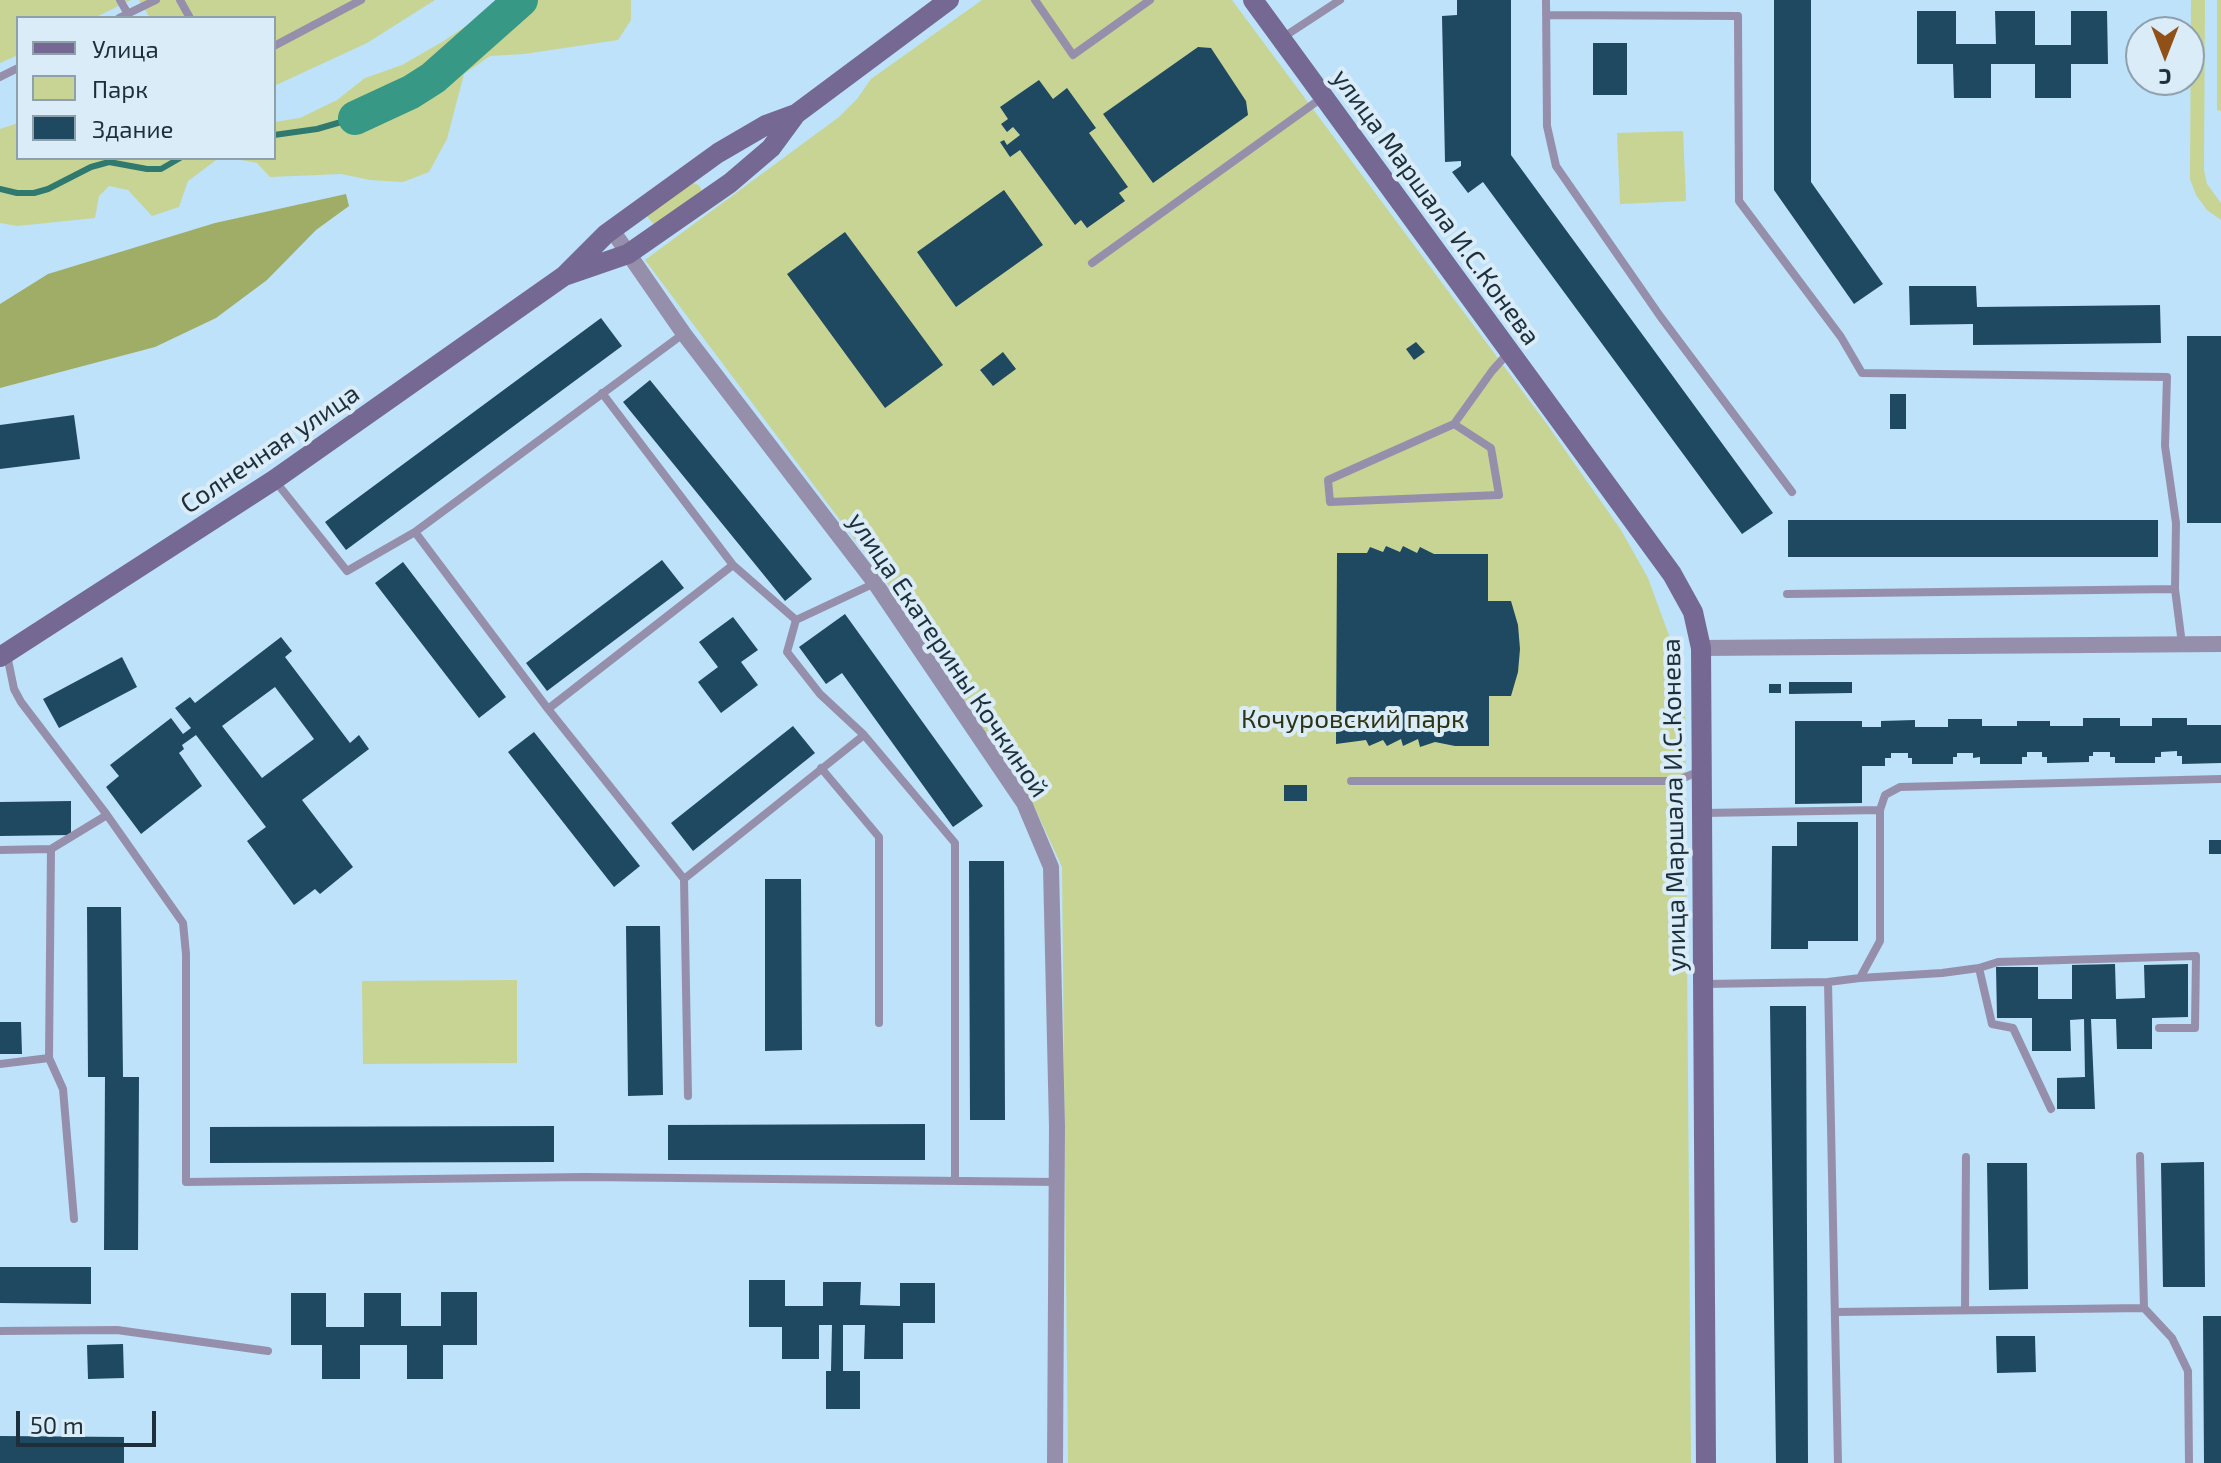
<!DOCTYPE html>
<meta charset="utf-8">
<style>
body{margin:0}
#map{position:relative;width:2221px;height:1463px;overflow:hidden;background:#bde2f9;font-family:"Exo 2",sans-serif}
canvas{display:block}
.legend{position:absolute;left:16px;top:16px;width:260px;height:144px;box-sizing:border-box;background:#daecf8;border:2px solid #8ea0ac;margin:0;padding:10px 14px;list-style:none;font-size:24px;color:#1d2f3b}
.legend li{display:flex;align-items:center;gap:16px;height:40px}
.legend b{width:40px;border:2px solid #8ea0ac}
.north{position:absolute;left:2125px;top:16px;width:80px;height:80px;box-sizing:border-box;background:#daecf8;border:2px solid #8ea0ac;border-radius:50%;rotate:180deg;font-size:22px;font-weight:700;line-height:32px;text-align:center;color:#1d2f3b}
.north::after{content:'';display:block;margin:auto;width:28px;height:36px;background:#905018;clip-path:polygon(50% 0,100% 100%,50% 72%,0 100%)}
.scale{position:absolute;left:16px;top:1411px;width:140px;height:36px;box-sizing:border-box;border:4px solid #1d2f3b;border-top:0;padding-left:10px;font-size:24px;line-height:28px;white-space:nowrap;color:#1d2f3b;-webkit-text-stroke:6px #daecf8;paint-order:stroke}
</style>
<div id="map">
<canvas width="2221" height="1463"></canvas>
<ul class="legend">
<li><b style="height:10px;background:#756993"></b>Улица</li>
<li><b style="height:22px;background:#c8d494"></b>Парк</li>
<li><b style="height:22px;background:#1e4961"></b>Здание</li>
</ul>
<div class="north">С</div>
<div class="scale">50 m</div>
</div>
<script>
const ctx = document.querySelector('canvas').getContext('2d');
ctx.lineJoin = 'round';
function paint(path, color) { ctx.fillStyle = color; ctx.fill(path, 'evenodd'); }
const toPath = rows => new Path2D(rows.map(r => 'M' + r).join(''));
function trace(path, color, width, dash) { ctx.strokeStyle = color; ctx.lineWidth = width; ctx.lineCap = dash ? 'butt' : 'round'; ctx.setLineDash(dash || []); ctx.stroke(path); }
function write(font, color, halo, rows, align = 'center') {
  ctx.font = font + ' "Exo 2",sans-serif'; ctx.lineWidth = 8; ctx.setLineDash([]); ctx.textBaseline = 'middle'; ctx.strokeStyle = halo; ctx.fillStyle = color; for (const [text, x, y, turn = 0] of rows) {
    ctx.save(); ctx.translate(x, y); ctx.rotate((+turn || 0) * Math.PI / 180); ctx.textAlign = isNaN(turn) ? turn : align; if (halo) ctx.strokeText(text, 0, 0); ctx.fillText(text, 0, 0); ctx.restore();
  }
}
paint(toPath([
 [0,0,131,0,94,18,18,18,18,55,0,63],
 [139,0,435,0,367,43,274,86,274,18,150,18],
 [501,0,631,0,631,20,618,40,524,54,490,56,464,74,447,139,429,172,403,182,370,180,341,174,270,177,257,163,230,158,274,158,274,122,300,118,337,100,365,78,402,65,442,42,496,6],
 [982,0,1232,0,1546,423,1621,530,1648,578,1670,638,1685,703,1691,1463,1068,1463,1062,867,1034,806,885,580,645,260,839,117,857,99,871,79],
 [2191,0,2205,0,2204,170,2207,184,2221,203,2221,220,2207,210,2196,195,2190,179],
 [2217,0,2221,0,2221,111,2217,110],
 [18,123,18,158,219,158,188,181,179,207,152,216,128,190,109,186,99,196,95,218,17,226,0,223,0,129],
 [1683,131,1686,201,1620,204,1617,133],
 [693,183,699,185,702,191,656,227,646,215],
 [517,980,517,1063,363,1064,362,981]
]), '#c8d494');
paint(toPath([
 [346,194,349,206,316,230,267,280,216,318,155,347,0,388,0,304,48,274,215,223]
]), '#a0ad66');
trace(toPath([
 [274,135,317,129,355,118],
 [0,189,17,193,34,193,48,189,91,167,109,162,147,169,161,169,180,158]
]), '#2f796f', 6);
trace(toPath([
 [355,118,411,92,433,78,521,0]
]), '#379985', 34);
paint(toPath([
 [1457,0,1511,0,1511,155,1773,513,1742,534,1483,182,1468,193,1452,172,1461,166,1461,161,1445,162,1442,16,1457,15],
 [1774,0,1811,0,1811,182,1883,284,1854,304,1774,190],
 [1917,11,1956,11,1956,44,1996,44,1995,11,2035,11,2035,45,2071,45,2071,11,2107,11,2108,64,2071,64,2071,98,2035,98,2035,64,1991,64,1991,98,1954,98,1953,64,1917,64],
 [1593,43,1627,43,1627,95,1593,95],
 [1198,47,1211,48,1246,101,1248,115,1153,183,1103,114],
 [1039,80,1053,99,1067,88,1096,128,1089,133,1128,187,1119,193,1125,201,1087,228,1081,220,1075,225,1020,150,1010,157,1000,142,1004,140,1007,145,1020,135,1013,127,1007,132,1001,124,1008,119,1000,107],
 [1004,190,1043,245,956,307,917,252],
 [845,232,943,365,885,408,787,274],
 [1909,286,1976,286,1977,307,2160,305,2161,343,1973,345,1973,324,1910,325],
 [601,318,622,346,346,550,325,522],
 [2187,336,2221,336,2221,523,2187,523],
 [1416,342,1425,352,1414,360,1406,349],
 [1003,352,1016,369,993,386,980,370],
 [650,380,812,579,785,601,623,402],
 [1890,394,1906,394,1906,429,1890,429],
 [74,415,80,459,0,469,0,425],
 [1788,520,2158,520,2158,557,1788,557],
 [1386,546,1400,552,1403,546,1417,553,1420,547,1434,554,1488,554,1488,601,1511,601,1518,625,1520,649,1518,672,1511,696,1489,696,1489,746,1455,746,1435,742,1420,747,1418,739,1403,746,1401,739,1387,746,1383,740,1369,746,1366,740,1336,744,1337,553,1367,553,1370,547,1383,552],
 [662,560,684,588,547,691,526,663],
 [403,562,506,697,479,718,375,583],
 [845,614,983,806,953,827,842,673,826,684,799,647],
 [733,617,758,650,741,662,758,685,721,713,698,682,718,667,699,642],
 [281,637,292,651,285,657,350,743,359,735,369,749,302,800,353,867,320,894,315,889,294,905,247,841,266,827,196,735,182,745,184,749,179,753,202,786,141,834,106,787,119,776,110,765,171,718,183,734,191,728,175,708,190,697,195,703],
 [275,687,314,739,262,778,222,726],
 [122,657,137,687,59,728,43,699],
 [1789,682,1852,682,1852,693,1789,694],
 [1769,684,1781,684,1781,693,1769,693],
 [2083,718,2120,718,2120,726,2152,726,2152,718,2187,718,2187,725,2221,725,2221,763,2182,764,2182,756,2177,756,2177,751,2161,752,2161,757,2155,757,2155,763,2115,763,2115,757,2110,757,2110,752,2093,752,2093,756,2089,756,2089,762,2047,763,2047,757,2042,757,2042,752,2027,752,2027,757,2022,757,2022,764,1980,764,1980,757,1973,758,1973,753,1957,753,1957,757,1953,757,1953,764,1912,764,1912,758,1908,758,1908,753,1891,753,1891,758,1885,758,1885,766,1862,766,1862,803,1795,804,1795,721,1862,721,1862,727,1881,727,1881,721,1915,720,1915,727,1948,727,1948,719,1982,719,1982,726,2017,726,2017,721,2050,721,2050,726,2083,726],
 [793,726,815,753,693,851,671,823],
 [534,732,640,866,614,887,508,752],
 [1284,785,1307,785,1307,801,1284,801],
 [71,801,71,835,0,836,0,802],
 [1797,822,1858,822,1858,941,1808,941,1808,949,1771,949,1772,846,1797,846],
 [2209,840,2221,840,2221,854,2209,854],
 [969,861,1004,861,1005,1120,970,1120],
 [765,879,801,879,802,1050,765,1051],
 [87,907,121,907,123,1077,139,1077,138,1250,104,1250,105,1077,88,1077],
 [626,926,660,926,663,1095,628,1096],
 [2115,964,2116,999,2145,998,2144,965,2188,964,2188,1017,2152,1018,2152,1049,2117,1049,2116,1019,2091,1019,2095,1109,2057,1109,2057,1078,2085,1077,2084,1019,2070,1020,2071,1051,2032,1051,2032,1018,1997,1018,1996,967,2038,967,2038,999,2072,999,2072,965],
 [1770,1006,1806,1006,1808,1463,1776,1463],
 [0,1022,21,1022,22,1054,0,1054],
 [925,1124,925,1160,668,1160,668,1125],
 [554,1126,554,1162,210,1163,210,1127],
 [2204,1162,2205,1287,2163,1287,2161,1163],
 [1987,1163,2027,1163,2028,1289,1989,1290],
 [0,1267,91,1267,91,1304,0,1303],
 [749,1280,785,1280,785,1306,823,1306,823,1282,861,1282,860,1305,900,1306,900,1283,935,1283,935,1323,903,1323,903,1359,864,1359,865,1325,843,1325,843,1371,860,1371,860,1409,826,1409,826,1371,831,1371,832,1325,819,1325,819,1359,782,1359,782,1327,749,1327],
 [441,1292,477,1292,477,1345,443,1345,443,1379,407,1379,407,1345,360,1345,360,1379,322,1379,322,1345,291,1345,291,1293,326,1293,326,1327,364,1327,364,1293,401,1293,401,1326,441,1326],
 [2203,1316,2221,1316,2221,1463,2204,1463],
 [1996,1336,2035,1336,2036,1372,1997,1373],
 [123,1344,124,1378,88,1379,87,1345],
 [0,1436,124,1437,124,1463,0,1463]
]), '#1e4961');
trace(toPath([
 [120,0,128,14],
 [180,0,190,18],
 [1035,0,1073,55,1150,0],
 [1546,0,1547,126,1556,166,1660,316,1792,492],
 [1547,15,1738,16,1739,201,1841,337,1862,373,2167,377,2165,446,2176,523,2175,589,2182,644],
 [119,18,156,0],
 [1282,38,1340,0],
 [274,46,361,0],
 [0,77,18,68],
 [1092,263,1323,97],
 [602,393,733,565,796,620,787,652,820,694,864,735,955,843,955,1179],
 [1454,424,1491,448,1499,495,1330,502,1328,480,1454,424,1492,371,1509,352],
 [276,482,347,571,415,532,683,334],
 [415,532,548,709,684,879,688,1096],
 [1787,594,2175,589],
 [796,620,875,583],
 [7,655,14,689,21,702,107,815,183,923,186,954,186,1182,585,1177,1057,1182],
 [548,709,733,565],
 [821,768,879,837,879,1023],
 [1351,781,1676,781,1700,771],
 [1704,813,1880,810],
 [51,849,49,1058,63,1089,74,1219],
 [0,850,51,849,107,815],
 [684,879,864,735],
 [1979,968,1992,1024,2013,1028,2051,1109],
 [1860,978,1942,973,1979,968,1998,962,2196,956,2195,1028,2159,1028],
 [1828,982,1838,1463],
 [1705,984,1828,982,1860,978,1880,941,1880,810,1885,795,1900,787,2221,779],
 [0,1064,49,1058],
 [2140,1156,2144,1308,2172,1338,2188,1371,2189,1463],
 [1965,1310,1966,1157],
 [1836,1312,2144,1308],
 [0,1331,117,1330,268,1351]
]), '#968fac', 8);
trace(toPath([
 [612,230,684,334,875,583,1024,803,1051,867,1057,1127,1055,1463],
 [1701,648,2221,644]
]), '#968fac', 16);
trace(toPath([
 [1253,0,1672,574,1693,612,1701,648,1706,1463],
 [567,275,628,254,730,183,771,148,796,114,949,0],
 [0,657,274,480,564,276,606,234,718,153,766,125,796,114]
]), '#756993', 20);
write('26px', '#1d2f3b', '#daecf8', [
 ["улица Маршала И.С.Конева",1436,207,54],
 ["Солнечная улица",270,449,-34],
 ["улица Екатерины Кочкиной",948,655,56],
 ["улица Маршала И.С.Конева",1674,805,-91]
]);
write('26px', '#2e3314', '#daecf8', [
 ["Кочуровский парк",1353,719]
]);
</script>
